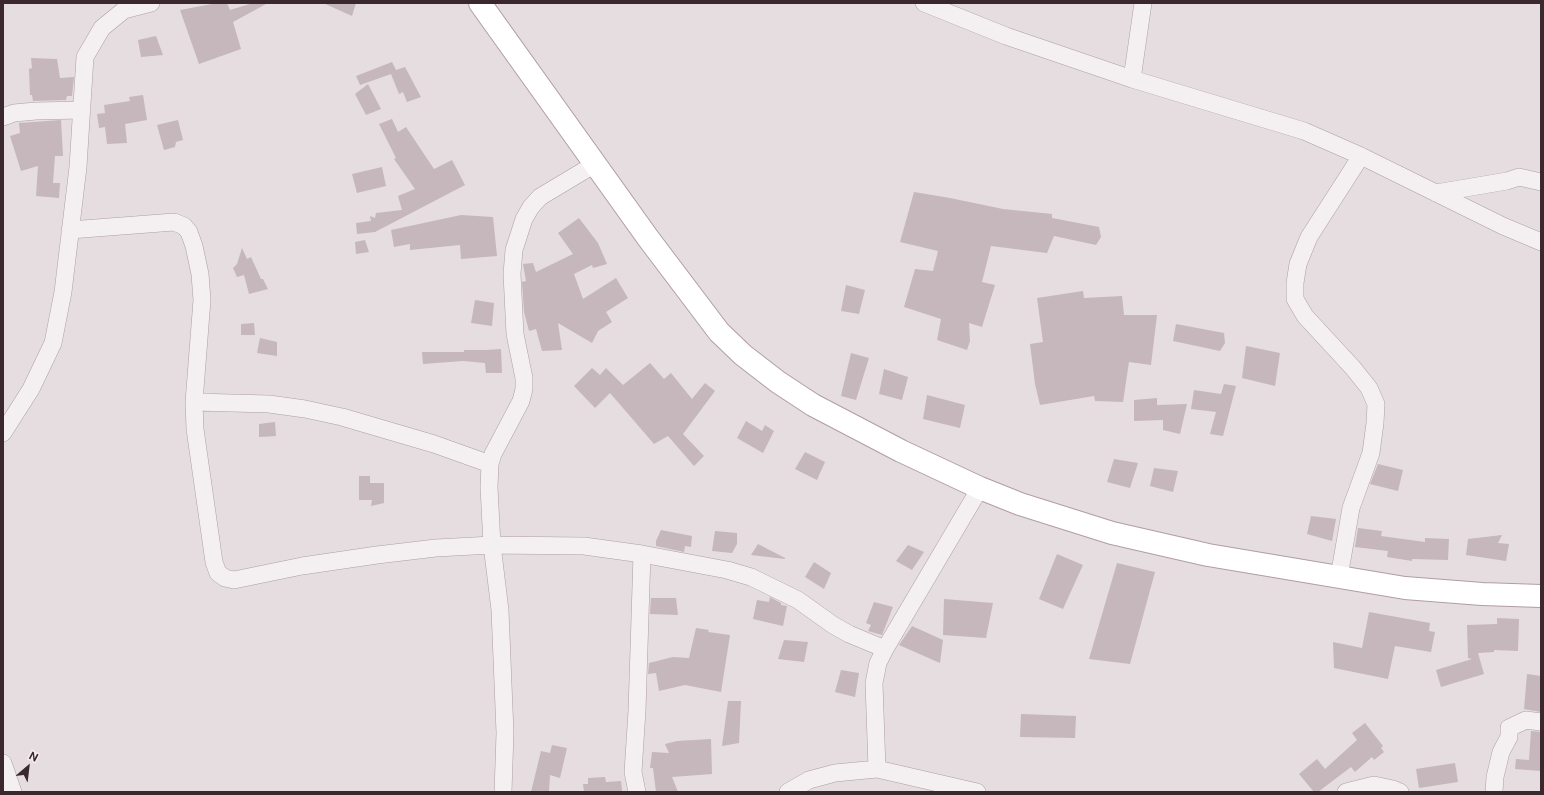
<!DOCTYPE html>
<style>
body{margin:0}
#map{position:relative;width:1544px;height:795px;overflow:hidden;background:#e6dde0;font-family:"Public Sans",sans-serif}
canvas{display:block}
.frame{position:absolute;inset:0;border:4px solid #3b272e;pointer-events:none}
.north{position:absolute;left:8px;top:747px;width:40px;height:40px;-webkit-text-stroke:3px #f4ecef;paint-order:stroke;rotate:28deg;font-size:11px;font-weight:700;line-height:16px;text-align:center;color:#3b272e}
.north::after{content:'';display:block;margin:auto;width:14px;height:18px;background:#3b272e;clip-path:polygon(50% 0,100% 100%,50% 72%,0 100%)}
</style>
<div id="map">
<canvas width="1544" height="795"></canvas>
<div class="frame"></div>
<div class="north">N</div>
</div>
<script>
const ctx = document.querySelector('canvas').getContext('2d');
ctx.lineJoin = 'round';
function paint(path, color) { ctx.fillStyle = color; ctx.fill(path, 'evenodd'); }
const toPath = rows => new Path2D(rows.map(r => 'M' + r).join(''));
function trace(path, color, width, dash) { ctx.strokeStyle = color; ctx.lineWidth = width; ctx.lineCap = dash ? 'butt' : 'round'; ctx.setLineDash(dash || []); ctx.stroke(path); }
paint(toPath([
 [217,3,227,3,230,10,253,3,265,3,266,4,233,22,241,49,199,64,180,10],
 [323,3,356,3,352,16],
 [156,36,163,55,141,57,138,40],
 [31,58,57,59,60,78,74,77,72,96,67,96,66,100,33,101,32,95,30,95,29,69,32,68],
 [392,62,396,70,405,67,421,97,407,102,403,92,399,94,391,74,360,85,356,76],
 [368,84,381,109,366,115,355,94],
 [143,95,147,120,125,124,127,143,107,144,105,127,99,128,97,114,105,113,104,105,130,101,129,97],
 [392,119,398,132,406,127,434,169,452,160,465,185,375,232,357,234,356,223,371,221,370,216,375,218,376,213,402,210,398,196,415,189,394,159,396,158,379,124],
 [61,120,63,156,55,156,53,183,60,183,59,198,36,196,38,166,21,171,10,136,20,133,19,123],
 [178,120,183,140,176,142,175,147,164,150,157,125],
 [382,167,386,186,357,193,352,174],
 [914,192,950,198,1003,209,1052,214,1052,218,1099,227,1101,237,1096,245,1054,236,1047,253,991,246,982,282,995,285,982,327,969,323,970,341,967,350,937,340,941,319,904,307,915,269,933,271,938,251,900,242],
 [461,215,493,217,497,256,461,259,460,245,410,250,410,244,394,247,391,230],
 [579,218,598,243,607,264,593,268,592,265,574,274,583,299,616,278,628,298,606,312,612,322,598,331,592,343,558,323,562,350,542,351,536,329,529,331,524,312,522,282,526,281,523,264,533,263,536,272,573,254,558,233],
 [365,240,369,252,356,254,355,242],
 [242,248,247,259,251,257,261,279,263,279,268,289,249,294,244,275,237,277,233,268,237,264],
 [846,285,865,290,859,314,841,311],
 [1083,291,1084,298,1122,296,1124,315,1157,315,1151,365,1129,362,1123,402,1095,401,1094,396,1040,405,1035,384,1030,344,1043,342,1037,298],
 [475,300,494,303,492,326,471,323],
 [254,323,255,335,241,335,241,324],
 [1176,324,1224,333,1225,343,1220,351,1173,341],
 [260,338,277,342,277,356,257,353],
 [1246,346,1280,353,1275,386,1242,378],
 [501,349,502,373,486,373,485,363,463,361,423,364,422,352,464,352,464,350,486,350],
 [851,353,869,358,856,400,841,396],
 [650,363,664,379,671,373,692,399,705,383,715,391,683,434,704,456,694,466,668,436,654,444,610,393,595,408,574,386,592,368,600,375,606,368,623,385],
 [884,369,908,377,902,400,879,394],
 [1224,384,1236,386,1223,436,1210,434,1216,412,1191,409,1194,390,1221,394],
 [927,395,965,405,960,428,923,419],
 [1157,398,1157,405,1187,404,1180,434,1163,430,1163,420,1134,421,1134,400],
 [746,421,762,431,765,425,774,431,763,453,737,438],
 [275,422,276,436,259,437,259,424],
 [805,452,825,462,817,480,795,469],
 [1114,459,1138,463,1130,488,1107,482],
 [1378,464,1403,470,1398,491,1370,484],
 [1154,468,1178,471,1173,492,1150,486],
 [359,476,370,476,370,483,384,483,384,503,371,506,372,500,359,500],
 [1311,516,1336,519,1332,541,1307,534],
 [1358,528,1382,531,1381,536,1425,542,1425,538,1449,539,1448,560,1412,559,1412,561,1387,557,1388,551,1355,547],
 [661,530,692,536,691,547,685,546,684,552,656,546,656,541],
 [715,531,737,533,737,544,732,553,712,551],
 [1502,535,1498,543,1509,544,1506,561,1466,555,1468,539],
 [758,544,785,558,785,559,751,555],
 [908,545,924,552,912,570,896,561],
 [1057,554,1083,565,1063,609,1039,599],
 [814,562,831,573,824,589,805,577],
 [1117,563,1155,572,1130,664,1089,659],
 [770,597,781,603,781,605,787,606,783,626,753,619,757,600,769,602],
 [651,598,676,598,678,615,650,614],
 [944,599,993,603,986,638,943,635],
 [874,602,893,607,882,635,868,631,871,625,866,623],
 [1369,612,1430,623,1429,631,1435,632,1431,652,1395,646,1388,679,1334,668,1333,642,1362,648],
 [1497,618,1519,619,1518,651,1494,650,1494,652,1478,653,1484,674,1441,687,1436,670,1472,659,1468,658,1467,625,1497,624],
 [912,626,943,640,940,663,899,645],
 [696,628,709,630,708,632,730,635,721,692,685,685,659,691,656,673,648,674,649,663,673,657,689,658],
 [784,640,808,642,804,662,778,659],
 [841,670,859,673,855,697,835,692],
 [1527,674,1541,676,1541,712,1524,709],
 [728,701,741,701,739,743,722,746],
 [1021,714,1076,716,1075,738,1020,737],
 [1365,723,1383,746,1381,748,1384,752,1374,760,1372,757,1355,772,1351,767,1318,792,1314,792,1299,774,1317,759,1325,769,1357,740,1352,733],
 [1531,731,1541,732,1541,771,1515,769,1516,759,1529,760],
 [711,739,712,774,672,777,678,792,656,792,653,768,650,768,652,752,669,753,665,744,677,741],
 [552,745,567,748,560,778,550,775,549,792,531,792,541,751,550,753],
 [1455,763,1458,782,1419,788,1416,769],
 [605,777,606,782,621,781,622,791,584,792,583,784,588,784,588,778]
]), '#c5b7bc');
const minor = toPath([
 [924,3,1006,36,1132,79,1304,131,1361,156,1503,226,1541,242],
 [1132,79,1143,3],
 [3,117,14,113,36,111,82,110],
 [1436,193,1507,181,1519,177,1541,182],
 [70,230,174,222,184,226,189,232,194,246,200,274,202,300,194,402,195,429,214,562,218,573,225,578,234,580,302,566,377,555,436,548,492,545,584,546,642,554,727,570,751,577,798,600,833,625,849,634,885,649],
 [194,402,269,404,305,409,342,417,434,444,490,464],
 [3,433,31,389,53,343,63,292,78,167,85,57,102,28,124,10,151,3],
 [1339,577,1351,508,1371,453,1375,423,1376,404,1369,388,1353,368,1305,316,1295,299,1295,283,1298,264,1309,237,1361,156],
 [3,763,13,792],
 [503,792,505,733,500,610,492,545,489,487,490,464,493,454,521,401,524,389,524,378,515,334,512,274,514,250,524,219,531,207,540,197,595,164],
 [637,792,633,772,637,711,642,554],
 [788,792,809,780,835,773,877,769],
 [977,792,877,769,874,683,878,663,885,649,980,488],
 [1346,792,1374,785,1393,789,1400,792],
 [1494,792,1495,777,1501,752,1509,737,1509,728,1526,720,1541,722]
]);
const major = toPath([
 [480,3,648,238,719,332,743,355,778,382,813,405,901,451,980,488,1020,504,1112,533,1208,555,1405,588,1482,594,1541,596]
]);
trace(minor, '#ac9fa3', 18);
trace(major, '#b19da4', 24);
trace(minor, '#f4eff1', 17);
trace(major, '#fff', 22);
</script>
